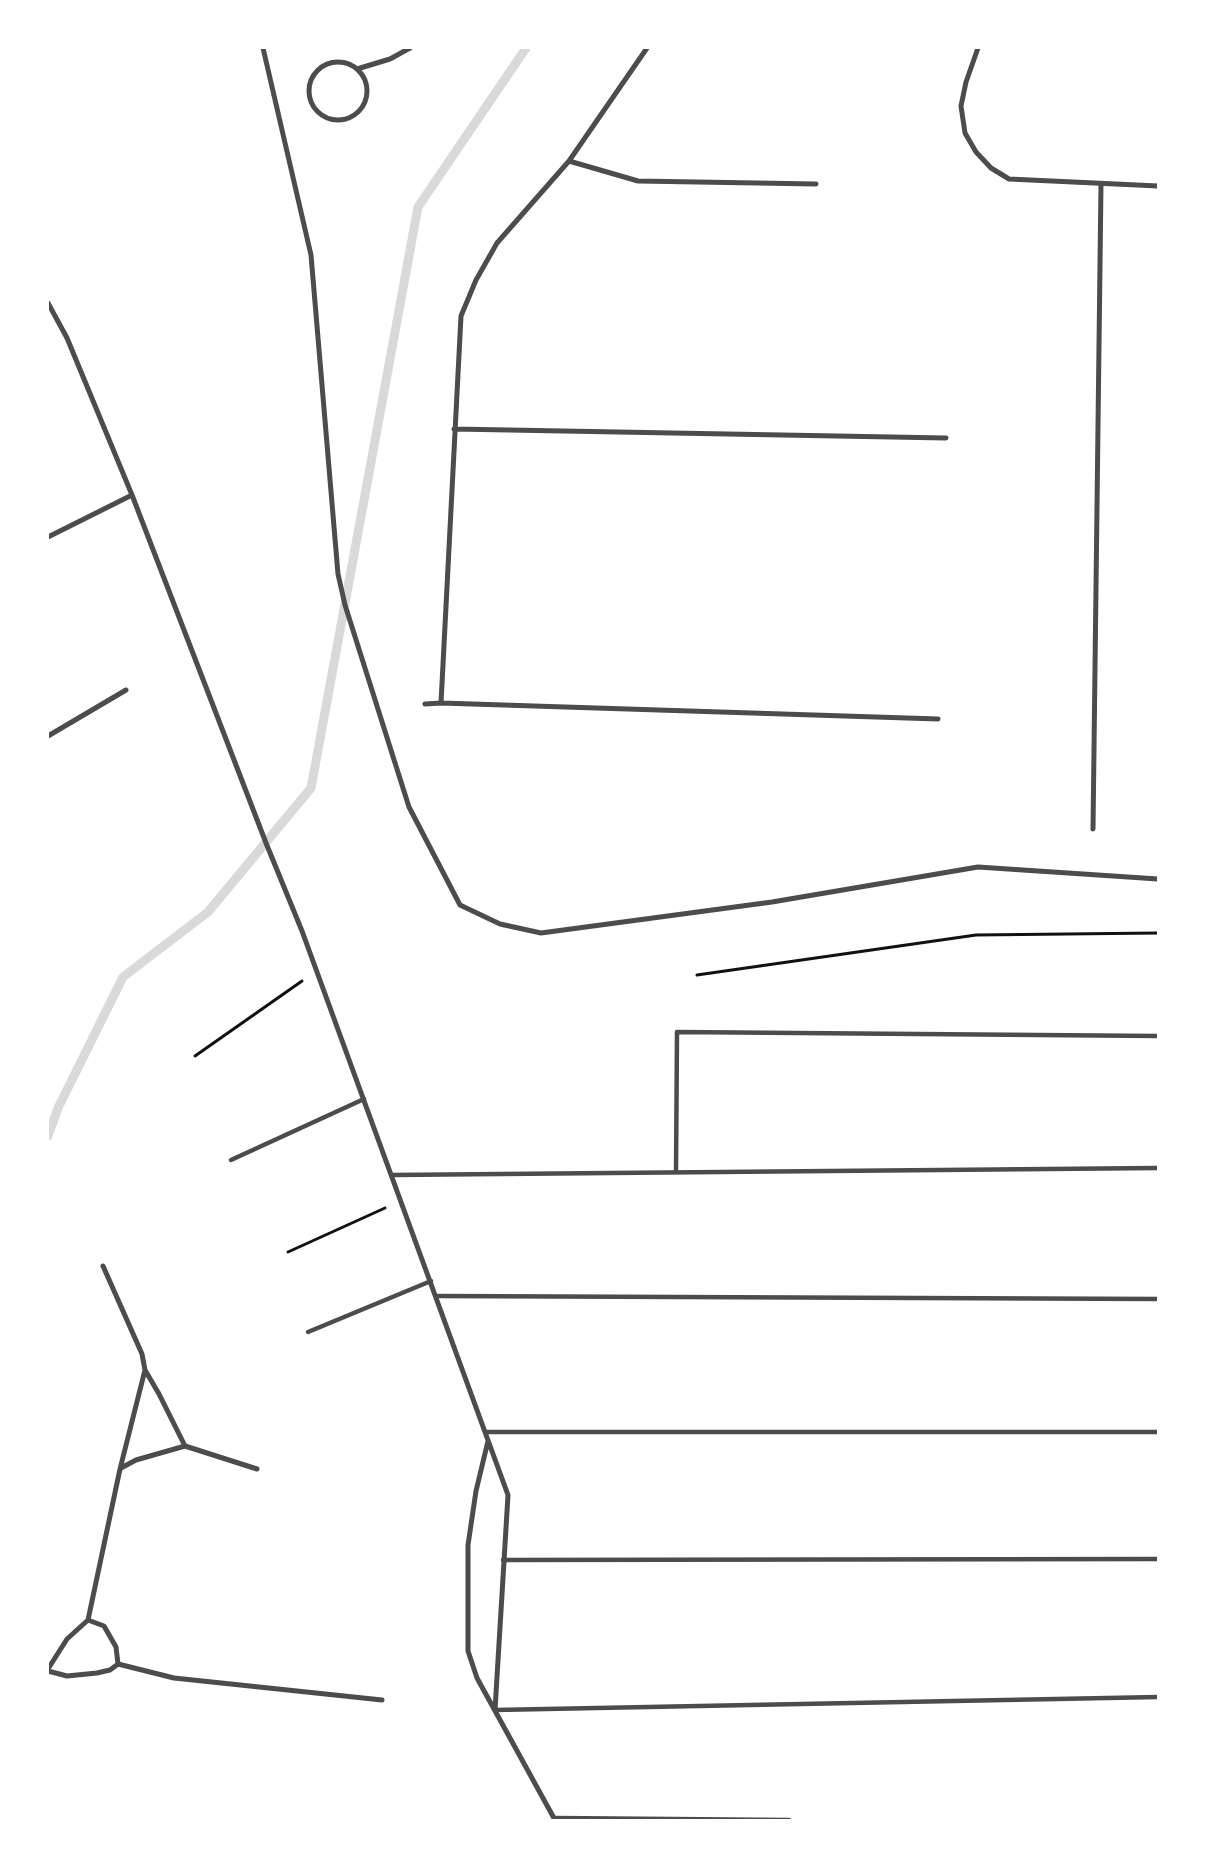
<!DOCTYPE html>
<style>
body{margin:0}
#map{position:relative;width:1206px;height:1868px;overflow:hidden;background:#fff;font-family:"IBM Plex Sans",sans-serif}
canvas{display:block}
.frame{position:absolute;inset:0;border:49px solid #fff;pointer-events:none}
</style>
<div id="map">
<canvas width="1206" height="1868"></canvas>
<div class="frame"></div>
</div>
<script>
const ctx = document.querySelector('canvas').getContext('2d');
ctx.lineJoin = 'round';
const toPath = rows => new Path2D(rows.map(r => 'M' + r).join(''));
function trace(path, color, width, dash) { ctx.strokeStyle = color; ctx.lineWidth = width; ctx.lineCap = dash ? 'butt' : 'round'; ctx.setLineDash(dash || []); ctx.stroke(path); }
trace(toPath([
 [48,1136,58,1108,123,977,208,912,311,788,418,207,526,48]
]), '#d9d9d9', 9);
trace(toPath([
 [697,975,976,935,1158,933],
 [195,1056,302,981],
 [288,1252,385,1208]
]), '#111', 3);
trace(toPath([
 [231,1160,364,1099],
 [676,1172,677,1032,1158,1036],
 [392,1175,1158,1168],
 [437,1296,1158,1299],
 [308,1332,431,1281],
 [485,1432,1158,1432],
 [503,1560,1158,1559],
 [495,1710,1158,1697],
 [554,1818,789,1820]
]), '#4c4c4c', 4.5);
trace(toPath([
 [263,48,311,255,338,574,345,605,409,807,460,905,500,924,541,933,772,902,978,867,1158,879],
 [978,48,966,82,961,106,965,133,976,152,991,168,1009,179,1158,186],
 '309 91a29 29 0 1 1 58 0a29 29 0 1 1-58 0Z',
 [357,69,390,59,410,48],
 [569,161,638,181,816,184],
 [48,303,67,338,132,495,266,843,302,931,508,1495,495,1710],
 [454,429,946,438],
 [48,537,132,495],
 [441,703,461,316,476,280,497,243,569,161,647,48],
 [425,704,441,703,938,719],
 [48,736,126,690],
 [1093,829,1101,184],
 [103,1266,142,1354,145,1370,159,1394,185,1446],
 [488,1441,476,1491,468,1545,468,1651,477,1678,555,1820],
 [121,1468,136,1460,185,1446,257,1469],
 [88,1620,104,1626,116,1647,118,1664],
 [118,1664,174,1678,382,1700],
 [48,1669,67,1639,88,1620,120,1469,145,1370],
 [48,1671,67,1676,97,1673,110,1670,118,1664]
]), '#4c4c4c', 5);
</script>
